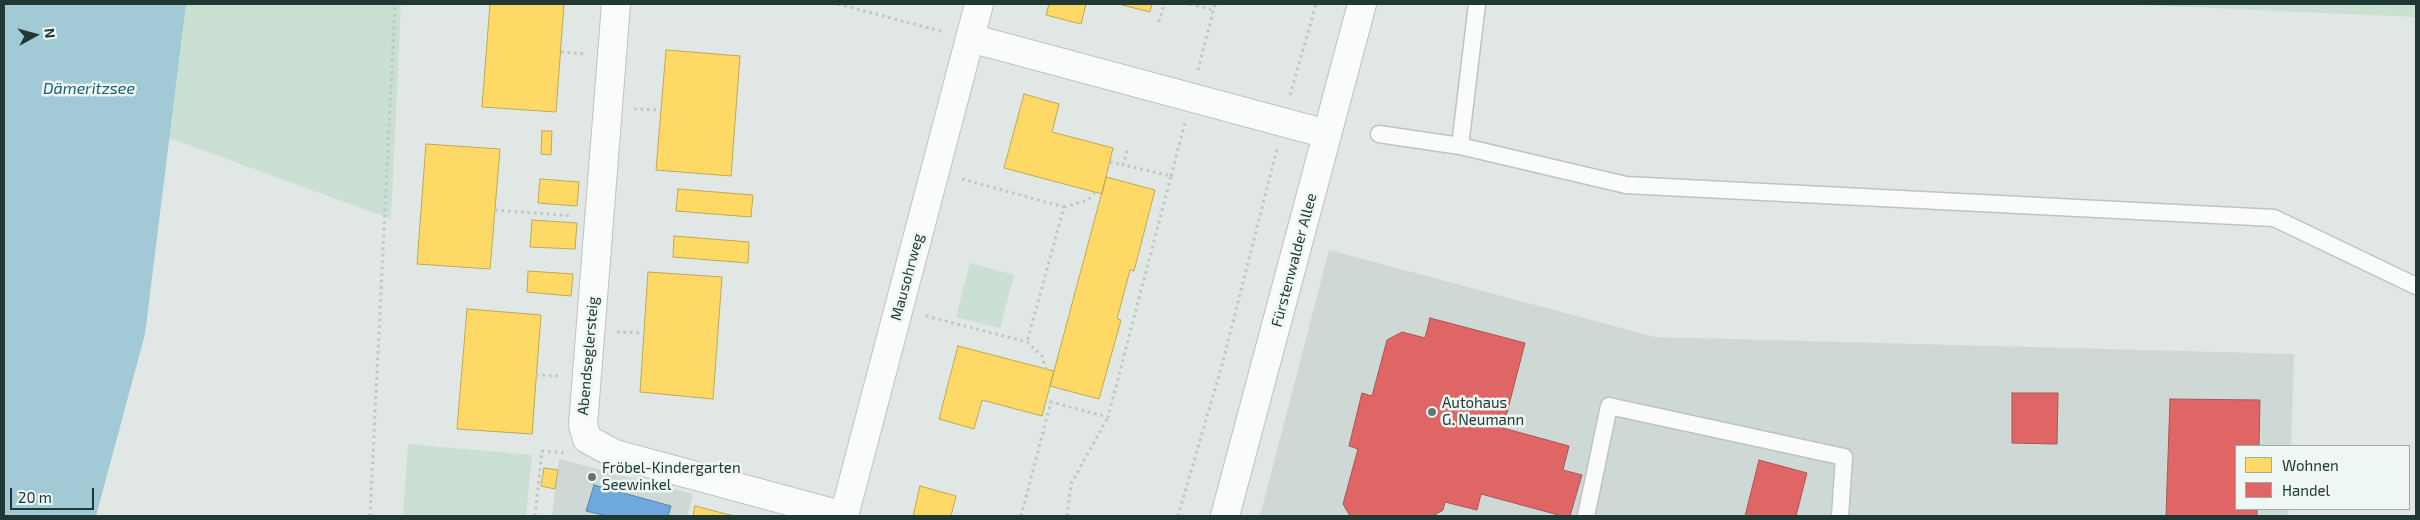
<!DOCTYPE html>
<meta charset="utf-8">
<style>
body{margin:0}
#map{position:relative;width:2420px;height:520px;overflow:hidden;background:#e1e7e5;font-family:"Exo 2",sans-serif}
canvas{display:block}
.frame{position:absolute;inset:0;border:5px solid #203935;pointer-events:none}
.legend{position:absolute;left:2235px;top:445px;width:175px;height:65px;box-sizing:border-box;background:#eef7f3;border:1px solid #9caba7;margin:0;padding:6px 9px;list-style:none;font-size:15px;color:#203935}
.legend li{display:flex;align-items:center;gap:10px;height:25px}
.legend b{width:25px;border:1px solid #9caba7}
.north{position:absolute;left:10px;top:10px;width:50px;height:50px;-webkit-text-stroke:4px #eef7f3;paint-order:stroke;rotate:83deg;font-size:14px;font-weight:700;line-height:20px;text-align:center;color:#203935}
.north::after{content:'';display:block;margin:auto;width:18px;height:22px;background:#203935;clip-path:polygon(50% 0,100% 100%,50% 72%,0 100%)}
.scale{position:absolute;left:10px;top:488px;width:84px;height:22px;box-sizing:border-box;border:2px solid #203935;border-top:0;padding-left:6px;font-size:15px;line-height:18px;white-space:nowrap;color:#203935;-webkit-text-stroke:4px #eef7f3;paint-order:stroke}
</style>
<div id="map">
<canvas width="2420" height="520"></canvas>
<div class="frame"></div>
<ul class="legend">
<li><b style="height:14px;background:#ffd966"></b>Wohnen</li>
<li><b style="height:14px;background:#e06666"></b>Handel</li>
</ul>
<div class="north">N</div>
<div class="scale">20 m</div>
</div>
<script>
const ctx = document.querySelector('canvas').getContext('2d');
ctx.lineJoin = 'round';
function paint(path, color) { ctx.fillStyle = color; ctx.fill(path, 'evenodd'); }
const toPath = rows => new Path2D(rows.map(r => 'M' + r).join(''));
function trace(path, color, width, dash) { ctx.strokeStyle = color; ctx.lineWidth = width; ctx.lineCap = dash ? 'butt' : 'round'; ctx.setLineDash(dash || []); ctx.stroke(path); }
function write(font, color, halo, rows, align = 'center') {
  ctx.font = font + ' "Exo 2",sans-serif'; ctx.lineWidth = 5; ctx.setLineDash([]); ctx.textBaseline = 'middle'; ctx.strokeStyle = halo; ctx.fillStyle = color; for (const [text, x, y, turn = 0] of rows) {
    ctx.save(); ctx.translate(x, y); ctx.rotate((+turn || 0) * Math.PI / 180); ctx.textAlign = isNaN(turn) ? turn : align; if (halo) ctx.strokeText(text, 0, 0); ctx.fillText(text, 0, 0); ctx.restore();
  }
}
paint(toPath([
 [1329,250,1655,337,2294,354,2291,446,2236,446,2236,509,2289,509,2288,516,1260,516],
 [559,459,693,494,687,516,552,516]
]), '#ced8d5');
paint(toPath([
 [186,4,401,4,391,219,169,138],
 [2119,4,2416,4,2416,17],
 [970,263,1014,275,1000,328,956,317],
 [408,444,532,455,526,516,403,516]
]), '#c9e0d3');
paint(toPath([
 [4,4,186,4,145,334,96,516,4,516]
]), '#a1cad6');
const homes = toPath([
 [490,4,564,4,556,112,482,107,490,4],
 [1049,4,1086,4,1081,24,1046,15,1049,4],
 [1118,4,1152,4,1150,12,1118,4],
 [666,50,740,56,731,176,656,170,666,50],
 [1024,94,1059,104,1052,132,1113,148,1102,194,1004,168,1024,94],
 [542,131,552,131,551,155,541,154,542,131],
 [426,144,500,149,490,269,417,264,426,144],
 [1106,177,1155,190,1134,271,1130,270,1117,319,1121,320,1099,399,1050,386,1106,177],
 [540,179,579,182,577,206,538,203,540,179],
 [678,189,753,195,751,217,676,211,678,189],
 [532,220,577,223,575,249,530,247,532,220],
 [674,236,749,242,748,263,673,257,674,236],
 [528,271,573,274,571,296,527,292,528,271],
 [648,272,722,277,713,399,640,392,648,272],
 [467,309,541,315,532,434,457,429,467,309],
 [958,346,1054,371,1042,416,982,400,974,429,939,419,958,346],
 [544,468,558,470,555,489,541,486,544,468],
 [920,486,956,496,951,516,913,516,920,486],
 [695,506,734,516,693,516,695,506]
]);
paint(homes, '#ffd966');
trace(homes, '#bca957', 1);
const shops = toPath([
 [1430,318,1525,343,1503,428,1569,446,1563,470,1582,475,1570,516,1562,516,1481,494,1477,510,1445,502,1443,510,1433,516,1350,516,1343,504,1358,449,1349,446,1362,393,1372,396,1387,340,1402,332,1425,338,1430,318],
 [2012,393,2058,393,2057,444,2012,443,2012,393],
 [2170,399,2260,400,2259,446,2236,446,2236,509,2257,509,2257,516,2166,516,2170,399],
 [1759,460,1807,473,1796,516,1745,516,1759,460]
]);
paint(shops, '#e06666');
trace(shops, '#a65857', 1);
const schools = toPath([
 [594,485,671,506,668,516,607,516,586,511,594,485]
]);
paint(schools, '#6fa8dc');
trace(schools, '#5787aa', 1);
const service = toPath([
 [1379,134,1460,146,1626,185,2274,218,2416,286],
 [1460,146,1477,4],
 [1586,516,1609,406,1844,457,1840,516]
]);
const minor = toPath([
 [616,4,583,425,587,439,615,454,844,516],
 [970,38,1327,134],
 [844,516,979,4]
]);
const secondary = toPath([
 [1225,516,1362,4]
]);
trace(service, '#bec4c2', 19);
trace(minor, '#bec4c2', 30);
trace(secondary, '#bdc4c2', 30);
trace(toPath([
 [838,4,944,32],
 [1190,4,1213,10],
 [1159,22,1164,4],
 [561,52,585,54],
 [1198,70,1215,4],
 [1290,95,1316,4],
 [634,109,661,110],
 [1110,162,1123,165],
 [1171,176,1185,123],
 [962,179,1064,207,1027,342],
 [1064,207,1088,200,1095,192],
 [495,210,572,216],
 [926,316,1027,342,1042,356,1046,369],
 [617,332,644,333],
 [536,375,560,376],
 [370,516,395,4],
 [535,516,542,451,564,453],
 [1021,516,1051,402,1108,417,1171,176,1123,165,1128,147],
 [1067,516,1071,484,1108,417],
 [1178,516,1222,365,1277,149]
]), '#bfc7c6', 3, [2.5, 4]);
trace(service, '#fafbfb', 16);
trace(minor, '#fafbfb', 28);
trace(secondary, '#fafbfb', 28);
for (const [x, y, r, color] of [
 [1432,412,5,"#647673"],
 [592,477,5,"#647673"]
]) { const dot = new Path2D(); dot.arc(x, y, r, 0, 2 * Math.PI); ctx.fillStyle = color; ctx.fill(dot); trace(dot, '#eef7f3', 2); }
write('15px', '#203935', '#eef7f3', [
 ["Fürstenwalder Allee",1294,260,-75],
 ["Mausohrweg",907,277,-75],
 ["Abendseglersteig",588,356,-85]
]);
write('15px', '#203935', '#eef7f3', [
 ["Autohaus",1442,403],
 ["G. Neumann",1442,420],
 ["Fröbel-Kindergarten",602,468],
 ["Seewinkel",602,485]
], 'left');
write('italic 16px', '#1a5d75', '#eef7f3', [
 ["Dämeritzsee",89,89]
]);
</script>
